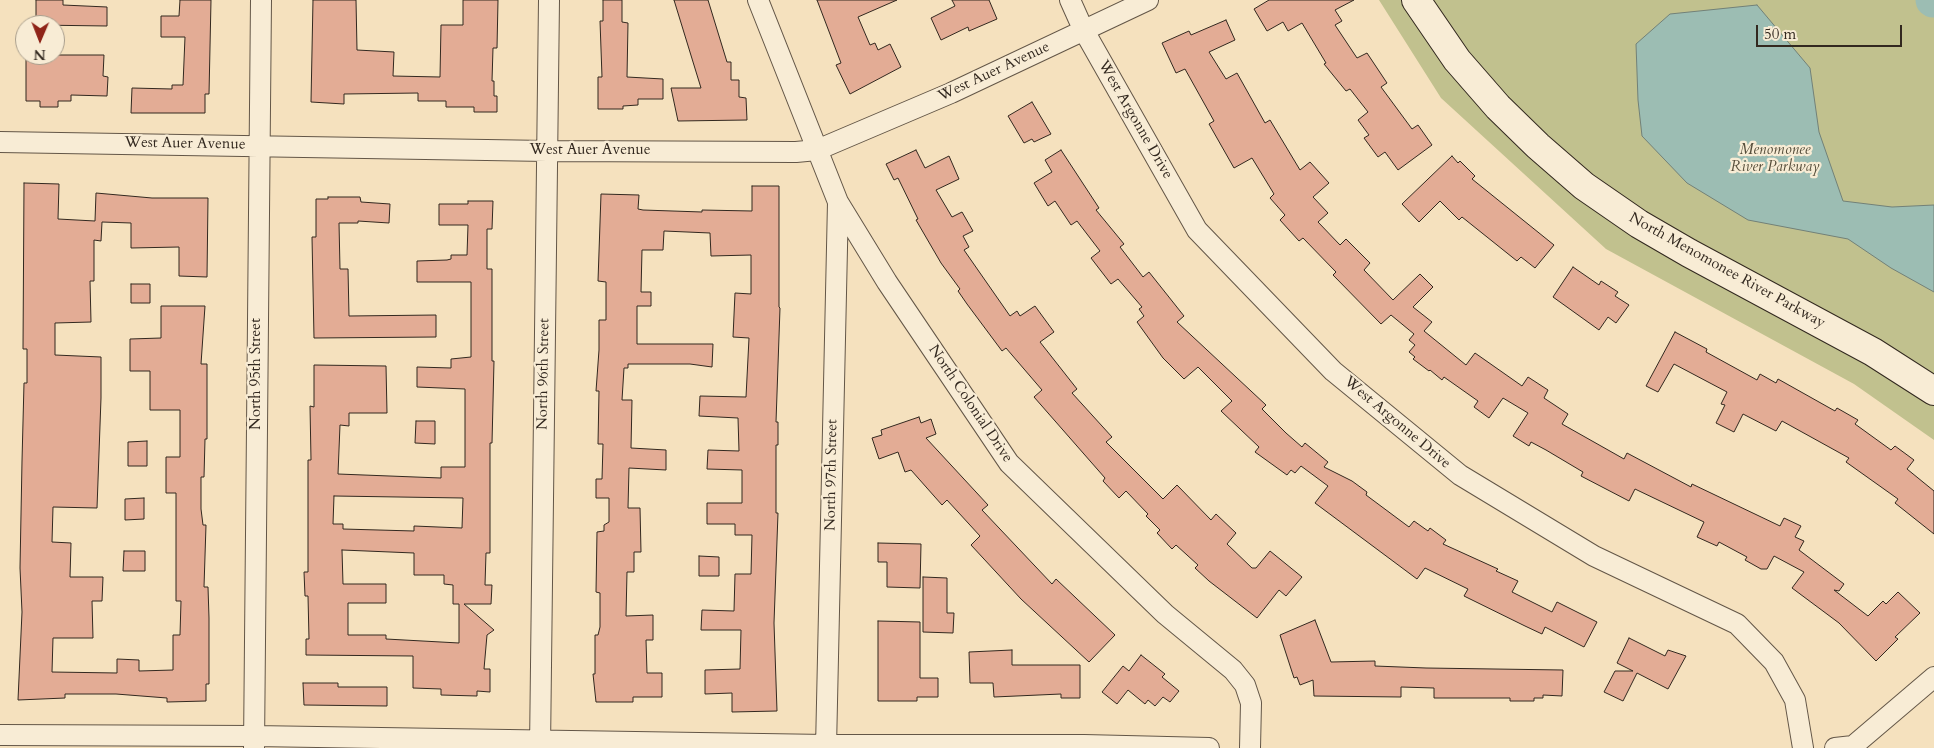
<!DOCTYPE html>
<style>
body{margin:0}
#map{position:relative;width:1934px;height:748px;overflow:hidden;background:#f5e1be;font-family:Cardo,serif}
canvas{display:block}
.north{position:absolute;left:15px;top:15px;width:50px;height:50px;box-sizing:border-box;background:#f8ecd5;border:1px solid #a99e8c;border-radius:50%;rotate:181deg;font-size:14px;font-weight:700;line-height:20px;text-align:center;color:#32281f}
.north::after{content:'';display:block;margin:auto;width:18px;height:22px;background:#8f2418;clip-path:polygon(50% 0,100% 100%,50% 72%,0 100%)}
.scale{position:absolute;left:1756px;top:25px;width:146px;height:22px;box-sizing:border-box;border:2px solid #32281f;border-top:0;padding-left:6px;font-size:15px;line-height:18px;white-space:nowrap;color:#32281f;-webkit-text-stroke:4px #f8ecd5;paint-order:stroke}
</style>
<div id="map">
<canvas width="1934" height="748"></canvas>
<div class="north">N</div>
<div class="scale">50 m</div>
</div>
<script>
const ctx = document.querySelector('canvas').getContext('2d');
ctx.lineJoin = 'round';
function paint(path, color) { ctx.fillStyle = color; ctx.fill(path, 'evenodd'); }
const toPath = rows => new Path2D(rows.map(r => 'M' + r).join(''));
function trace(path, color, width, dash) { ctx.strokeStyle = color; ctx.lineWidth = width; ctx.lineCap = dash ? 'butt' : 'round'; ctx.setLineDash(dash || []); ctx.stroke(path); }
function write(font, color, halo, rows, align = 'center') {
  ctx.font = font + ' Cardo,serif'; ctx.lineWidth = 4.5; ctx.setLineDash([]); ctx.textBaseline = 'middle'; ctx.strokeStyle = halo; ctx.fillStyle = color; for (const [text, x, y, turn = 0] of rows) {
    ctx.save(); ctx.translate(x, y); ctx.rotate((+turn || 0) * Math.PI / 180); ctx.textAlign = isNaN(turn) ? turn : align; if (halo) ctx.strokeText(text, 0, 0); ctx.fillText(text, 0, 0); ctx.restore();
  }
}
paint(toPath([
 [1379,0,1934,0,1934,440,1854,384,1606,249,1441,98]
]), '#c1c18e');
const water = toPath([
 [1757,5,1810,68,1819,132,1843,201,1892,207,1934,205,1934,292,1891,268,1848,239,1748,220,1687,183,1642,136,1638,100,1636,44,1670,14,1757,5]
]);
paint(water, '#9cbdb3');
trace(water, '#728178', 1);
trace(toPath([
 [1933,0,1934,0]
]), '#9cbdb3', 35);
const building = toPath([
 [36,0,63,0,63,5,107,7,107,26,36,25,36,0],
 [180,0,211,0,209,94,205,94,205,113,131,113,132,88,172,89,172,85,183,85,185,37,161,37,161,16,179,16,180,0],
 [313,0,356,0,357,50,394,52,393,76,440,77,441,25,463,25,463,0,498,0,497,48,493,48,492,81,494,81,494,96,497,96,497,112,474,112,474,107,446,107,446,101,418,101,418,93,344,94,344,104,311,102,313,0],
 [603,0,622,0,622,22,628,23,627,77,663,79,663,99,638,99,638,105,623,106,623,109,598,109,598,77,602,77,600,21,603,21,603,0],
 [674,0,708,0,727,62,731,62,731,80,739,80,739,97,746,98,747,120,678,121,671,88,701,88,674,0],
 [817,0,897,0,858,17,870,45,875,43,878,50,890,44,901,67,850,94,836,65,841,63,817,0],
 [952,0,989,0,997,19,969,31,968,27,941,40,931,18,955,6,952,0],
 [1269,0,1354,0,1335,10,1342,21,1335,25,1357,58,1367,53,1387,83,1381,87,1412,129,1418,125,1432,145,1398,170,1385,152,1378,157,1364,138,1369,135,1358,120,1368,112,1350,89,1346,91,1324,64,1326,63,1302,23,1288,31,1283,22,1267,31,1254,9,1269,0],
 [1226,20,1235,40,1209,52,1226,79,1237,73,1265,123,1270,120,1300,170,1310,162,1329,183,1313,197,1328,213,1318,222,1340,245,1346,239,1370,263,1364,270,1393,300,1420,274,1433,287,1413,307,1432,322,1424,331,1466,365,1475,353,1522,386,1528,377,1548,390,1544,398,1568,414,1562,424,1624,459,1627,453,1691,487,1692,484,1780,526,1784,518,1801,526,1795,537,1804,541,1799,550,1844,584,1839,591,1834,590,1868,616,1883,601,1886,604,1898,592,1920,613,1895,637,1898,639,1876,661,1839,623,1792,588,1804,572,1774,556,1767,569,1761,569,1745,560,1747,557,1719,542,1717,546,1697,537,1704,522,1635,489,1629,501,1581,476,1583,472,1546,450,1531,442,1529,446,1513,436,1528,413,1503,398,1489,418,1474,407,1478,401,1444,377,1442,380,1430,370,1429,371,1413,359,1415,357,1409,352,1415,345,1409,340,1414,334,1391,315,1381,324,1333,275,1336,272,1303,238,1299,241,1280,220,1285,215,1270,198,1274,194,1252,158,1234,168,1209,124,1214,121,1185,69,1176,73,1162,43,1189,31,1191,35,1226,20],
 [26,55,104,55,103,76,108,77,107,96,71,95,71,101,58,101,58,107,40,107,40,101,26,101,26,55],
 [1032,102,1051,134,1034,142,1032,139,1024,143,1008,116,1032,102],
 [916,150,925,168,949,156,959,179,936,190,952,217,962,212,973,231,963,236,969,247,964,250,1010,316,1017,311,1020,316,1035,306,1054,332,1040,342,1077,389,1072,393,1112,437,1106,442,1163,499,1177,485,1211,520,1216,514,1236,533,1227,544,1252,568,1256,568,1270,551,1302,577,1286,596,1279,590,1257,618,1209,581,1195,568,1198,565,1176,545,1172,549,1157,533,1160,530,1146,516,1148,514,1126,491,1119,498,1103,481,1105,478,1034,397,1042,390,1006,348,1002,351,967,304,958,291,960,289,941,263,916,220,918,219,898,178,894,180,886,164,916,150],
 [1061,150,1099,208,1096,210,1124,244,1120,247,1143,277,1149,272,1184,316,1177,322,1266,405,1262,409,1286,433,1302,447,1305,443,1328,462,1324,467,1352,481,1367,492,1366,495,1409,527,1414,521,1428,531,1430,528,1446,540,1443,544,1498,569,1496,571,1518,581,1512,592,1552,612,1557,602,1597,622,1584,647,1545,627,1542,634,1525,626,1464,596,1468,589,1425,568,1417,579,1315,503,1328,486,1301,466,1295,473,1291,470,1287,475,1255,452,1259,447,1221,411,1232,401,1198,367,1184,379,1163,358,1137,322,1144,316,1139,309,1142,307,1118,279,1111,284,1091,258,1100,251,1077,221,1071,225,1055,201,1048,206,1034,183,1052,172,1045,160,1061,150],
 [1452,156,1458,163,1460,161,1475,176,1472,179,1554,245,1535,268,1521,257,1517,261,1462,217,1459,220,1440,201,1419,222,1402,204,1452,156],
 [24,183,59,184,58,219,95,221,96,193,152,198,208,198,207,277,179,276,179,247,131,248,131,223,102,222,101,241,94,240,94,281,90,281,91,322,55,323,55,355,101,357,101,398,97,508,53,507,52,542,71,543,70,577,103,577,102,601,92,601,93,638,53,638,52,672,117,673,117,659,139,660,139,671,173,670,173,635,180,635,181,601,176,601,176,493,166,493,166,457,180,457,180,410,150,410,150,371,130,371,130,339,161,338,161,306,205,306,201,364,207,364,207,439,205,439,204,477,201,477,201,509,203,525,206,525,204,587,208,587,209,618,209,684,206,684,206,701,167,702,167,698,116,694,65,694,65,698,18,700,22,612,20,568,22,461,24,383,27,383,27,349,23,349,24,183],
 [752,186,779,186,779,307,780,308,776,422,778,422,778,445,776,445,776,513,778,513,774,623,777,711,732,712,732,693,705,694,705,670,740,669,741,630,701,630,702,610,734,611,735,574,751,574,752,535,735,535,735,524,707,524,707,503,742,503,742,470,707,469,708,450,739,451,738,418,699,416,700,396,746,397,749,338,733,337,735,293,751,294,751,255,711,256,710,233,664,231,663,250,642,250,641,292,651,292,651,306,637,306,637,344,713,344,712,367,690,364,628,364,628,368,624,368,622,400,632,400,631,448,666,450,666,470,629,468,628,508,640,508,641,552,634,552,634,572,627,572,626,616,653,615,653,640,646,640,647,673,662,673,662,697,633,697,633,702,596,702,593,674,595,674,595,635,598,635,600,627,600,593,596,592,597,532,604,531,604,525,609,522,609,498,596,498,596,479,602,479,603,444,598,444,599,391,596,391,599,350,599,320,606,320,606,282,598,281,601,194,639,195,638,209,643,210,702,212,702,210,752,211,752,186],
 [328,197,360,197,361,202,390,204,389,223,358,221,358,223,339,223,340,269,348,269,349,316,436,315,436,337,314,338,312,237,316,237,316,199,328,199,328,197],
 [468,201,493,201,492,229,487,229,487,269,492,269,492,361,494,361,492,443,490,443,490,553,486,553,485,585,492,585,491,604,464,604,494,630,487,635,484,669,490,669,490,692,477,691,477,696,441,695,441,689,413,688,413,656,306,655,306,639,309,639,308,596,305,596,304,572,308,572,308,460,311,460,310,406,314,407,314,365,386,366,387,413,349,413,349,426,340,425,338,474,441,478,441,467,465,467,465,389,417,387,417,367,451,368,451,359,471,357,471,282,417,282,417,261,447,260,451,259,451,255,467,255,468,225,439,225,439,204,468,204,468,201],
 [334,496,463,498,462,528,414,526,414,531,343,529,343,524,333,524,334,496],
 [342,550,414,553,414,575,444,575,444,584,453,585,453,604,459,604,459,643,386,639,386,635,348,635,348,603,386,603,386,584,343,584,342,550],
 [1573,267,1599,285,1601,281,1618,292,1615,296,1629,305,1616,323,1608,317,1599,330,1553,297,1573,267],
 [131,284,150,284,150,303,131,303,131,284],
 [1675,332,1707,349,1706,352,1757,380,1760,374,1776,383,1778,379,1835,411,1837,408,1858,420,1855,424,1891,450,1895,446,1914,460,1907,469,1934,491,1934,534,1895,503,1898,499,1846,462,1849,458,1782,421,1776,431,1743,414,1734,432,1716,423,1725,405,1721,404,1727,392,1674,364,1658,392,1646,386,1675,332],
 [919,417,921,423,931,419,936,434,926,438,988,505,982,510,1052,584,1056,579,1115,635,1089,662,1021,599,971,545,980,536,947,500,942,505,911,470,905,472,898,452,879,459,872,438,882,435,881,430,919,417],
 [416,421,435,421,435,444,415,443,416,421],
 [147,441,147,466,128,466,128,442,147,441],
 [144,498,144,519,125,520,125,499,144,498],
 [878,543,921,544,920,588,887,587,887,562,878,562,878,543],
 [124,551,145,551,145,571,123,571,124,551],
 [699,556,719,557,719,576,699,576,699,556],
 [923,577,947,578,947,613,954,613,953,633,923,632,923,577],
 [1315,620,1331,662,1375,661,1375,666,1426,668,1563,670,1562,696,1543,695,1543,698,1534,698,1534,701,1510,701,1510,698,1434,698,1434,688,1401,687,1401,697,1314,696,1313,680,1300,685,1297,677,1294,678,1280,635,1315,620],
 [878,621,920,622,920,678,938,678,938,697,917,697,917,701,878,701,878,621],
 [1629,638,1665,656,1668,650,1686,656,1668,689,1637,673,1623,701,1604,692,1615,671,1633,671,1617,663,1629,638],
 [1012,650,1012,665,1080,665,1080,698,1061,698,1061,694,994,697,993,683,970,683,969,652,1012,650],
 [1141,655,1165,674,1162,677,1179,691,1170,702,1163,697,1155,706,1148,700,1145,704,1128,690,1117,704,1102,692,1123,666,1129,671,1141,655],
 [303,683,338,683,338,687,387,687,387,706,304,705,303,683]
]);
paint(building, '#e3ac95');
trace(building, '#32281f', 1);
const street = toPath([
 [758,0,838,202,887,282,1009,463,1165,614,1233,670,1245,685,1251,703,1250,748],
 [1070,0,1083,29,1197,230,1333,371,1460,475,1594,556,1737,624,1774,662,1795,700,1803,748],
 [0,142,547,151,796,152,817,150,951,93,1148,0],
 [0,735,254,736,826,745,1084,745,1209,748],
 [254,748,261,0],
 [540,748,549,0],
 [826,748,838,202],
 [1835,748,1853,746,1934,677]
]);
const secondary = toPath([
 [1416,0,1457,60,1498,107,1538,146,1584,186,1639,224,1689,253,1873,352,1934,391]
]);
trace(street, '#635647', 22);
trace(secondary, '#32281f', 30);
trace(street, '#f8ecd5', 20);
trace(secondary, '#f8ecd5', 28);
write('15px', '#32281f', '#f8ecd5', [
 ["West Auer Avenue",994,72,-25],
 ["West Argonne Drive",1135,120,60],
 ["West Auer Avenue",185,144,1],
 ["West Auer Avenue",590,151],
 ["North Menomonee River Parkway",1727,271,29],
 ["North 95th Street",257,374,-90],
 ["North 96th Street",544,374,-89],
 ["North Colonial Drive",970,404,56],
 ["West Argonne Drive",1397,423,40],
 ["North 97th Street",832,475,-89]
]);
write('italic 15px', '#564e3b', '#f8ecd5', [
 ["Menomonee",1775,151],
 ["River Parkway",1775,168]
]);
</script>
